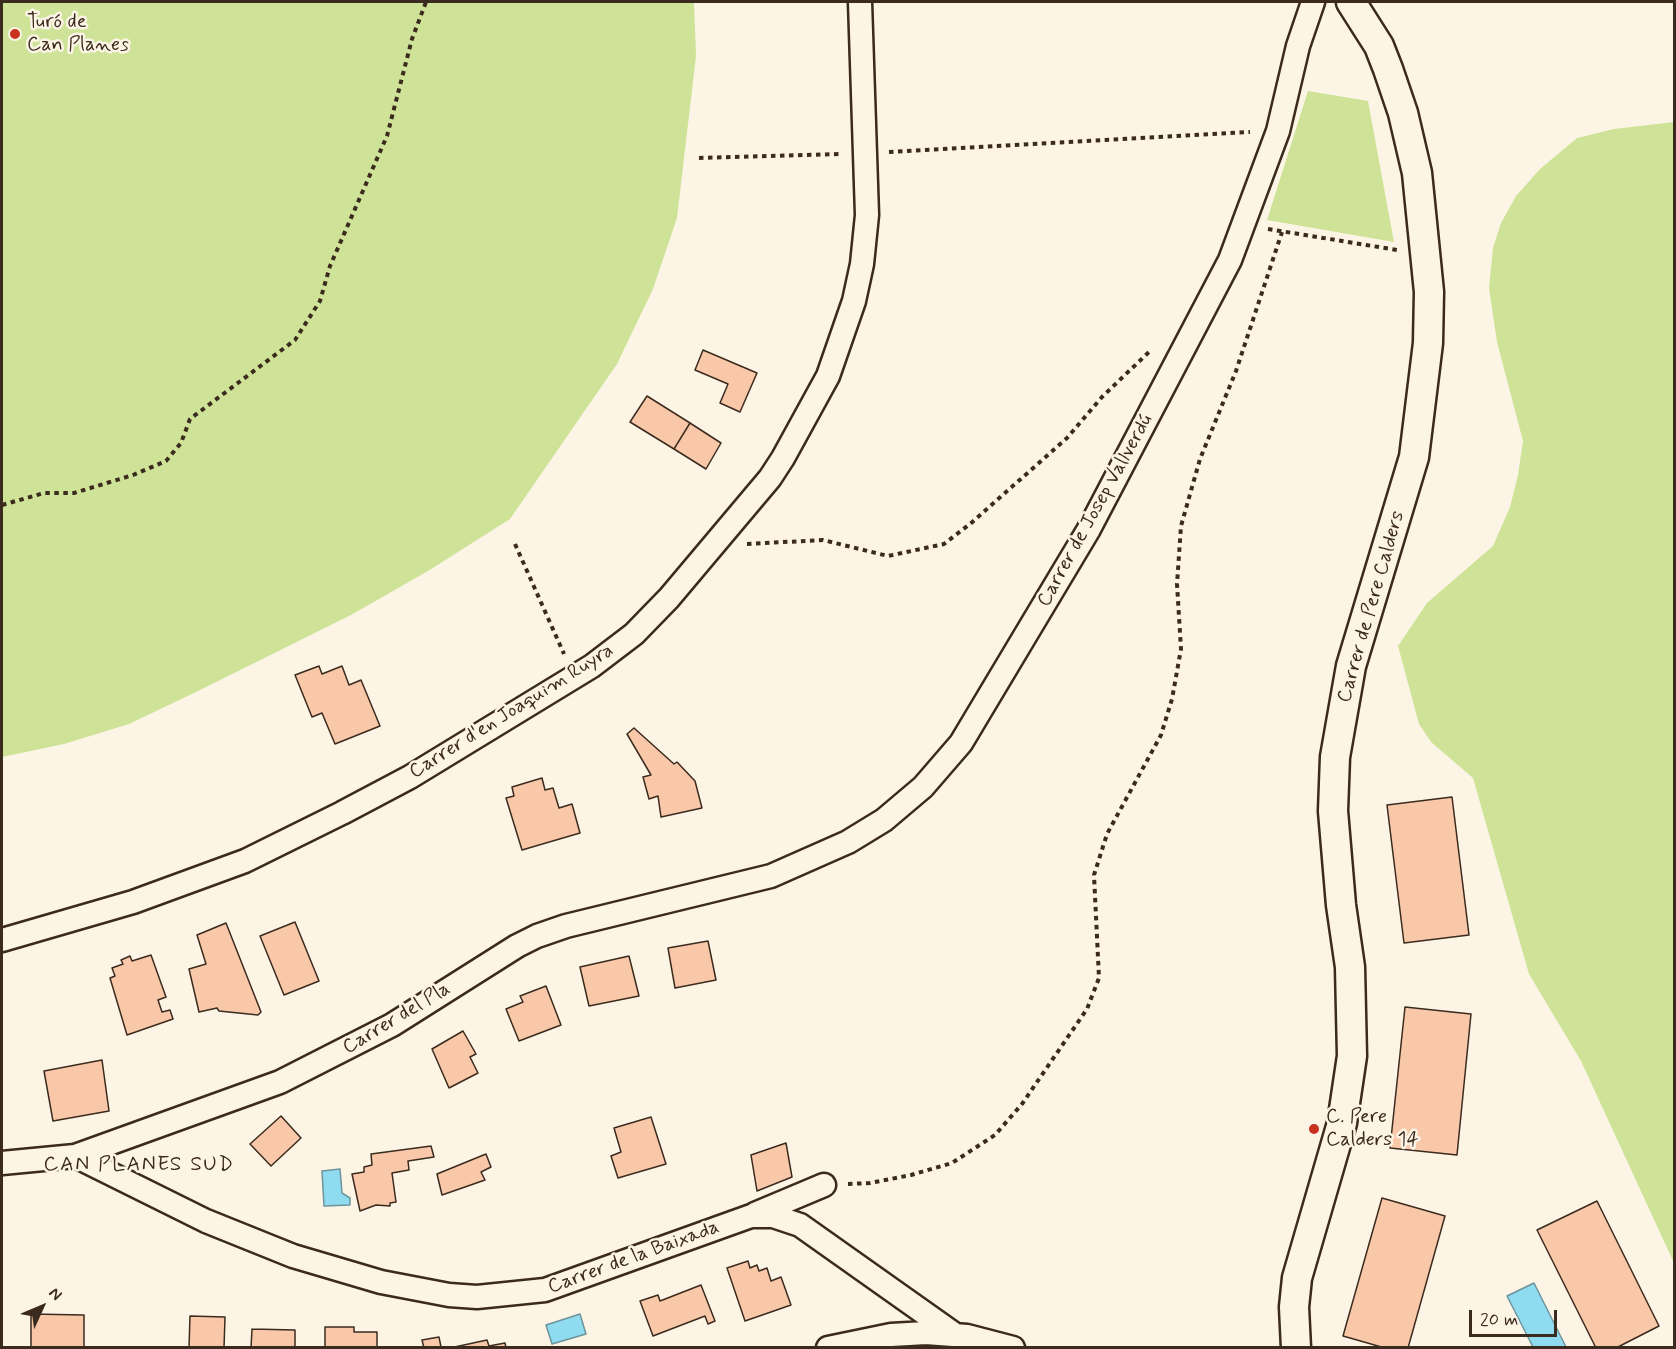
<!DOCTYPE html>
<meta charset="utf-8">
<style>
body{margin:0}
#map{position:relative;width:1676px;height:1349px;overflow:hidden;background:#fcf5e5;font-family:Mynerve,sans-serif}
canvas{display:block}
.frame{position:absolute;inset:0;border:3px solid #3b2a1e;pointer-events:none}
.north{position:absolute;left:12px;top:1277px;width:60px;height:60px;-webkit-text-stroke:4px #fcf5e5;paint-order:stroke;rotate:46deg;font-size:16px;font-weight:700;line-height:24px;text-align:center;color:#3b2a1e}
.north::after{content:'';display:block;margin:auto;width:21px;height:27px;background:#3b2a1e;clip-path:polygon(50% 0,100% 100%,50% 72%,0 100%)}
.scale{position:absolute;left:1469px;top:1310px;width:88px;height:27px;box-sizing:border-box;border:3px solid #3b2a1e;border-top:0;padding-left:8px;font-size:18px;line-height:21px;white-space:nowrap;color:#3b2a1e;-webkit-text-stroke:4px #fcf5e5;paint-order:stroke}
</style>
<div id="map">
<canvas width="1676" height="1349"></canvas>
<div class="frame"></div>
<div class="north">N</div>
<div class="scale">20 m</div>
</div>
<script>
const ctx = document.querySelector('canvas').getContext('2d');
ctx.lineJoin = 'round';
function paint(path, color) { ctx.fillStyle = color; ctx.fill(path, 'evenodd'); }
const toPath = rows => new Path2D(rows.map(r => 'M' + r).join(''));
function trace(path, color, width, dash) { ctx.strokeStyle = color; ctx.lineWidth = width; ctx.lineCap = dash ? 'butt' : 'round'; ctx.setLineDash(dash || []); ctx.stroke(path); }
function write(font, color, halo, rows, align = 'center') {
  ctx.font = font + ' Mynerve,sans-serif'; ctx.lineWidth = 5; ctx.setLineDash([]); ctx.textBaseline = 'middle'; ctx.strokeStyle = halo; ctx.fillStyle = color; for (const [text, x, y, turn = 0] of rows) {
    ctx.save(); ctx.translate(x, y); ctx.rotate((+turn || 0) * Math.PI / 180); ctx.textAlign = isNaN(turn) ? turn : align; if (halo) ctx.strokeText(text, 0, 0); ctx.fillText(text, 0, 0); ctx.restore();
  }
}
paint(toPath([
 [2,2,694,2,696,56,677,218,653,289,617,364,510,519,428,571,351,615,196,692,129,724,64,744,2,757],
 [1308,91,1368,101,1394,242,1267,220],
 [1674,122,1674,1263,1581,1061,1529,974,1473,778,1431,742,1419,724,1398,646,1427,603,1493,546,1510,507,1518,475,1523,441,1497,342,1489,288,1493,248,1501,223,1516,196,1540,169,1577,138,1614,129]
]), '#cee397');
const water = toPath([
 [340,1169,342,1193,350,1198,350,1205,324,1206,322,1171,340,1169],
 [1534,1283,1566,1347,1533,1347,1507,1296,1534,1283],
 [580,1314,586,1334,552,1344,546,1325,580,1314]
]);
paint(water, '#8fdbf0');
trace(water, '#6d949c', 1.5);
const building = toPath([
 [703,350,757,373,740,412,720,403,728,384,695,370,703,350],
 [647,396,690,423,674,449,630,422,647,396],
 [690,423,721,443,706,469,674,449,690,423],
 [319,666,322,674,342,666,349,685,361,680,380,726,335,744,322,713,312,717,295,675,319,666],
 [634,728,674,764,677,762,695,781,702,808,661,817,658,796,649,799,643,777,651,775,627,734,634,728],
 [542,778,545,790,553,788,559,808,572,804,580,833,522,850,506,798,514,796,512,787,542,778],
 [1452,797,1469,935,1404,943,1387,805,1452,797],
 [295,922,319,981,284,995,260,936,295,922],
 [226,923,261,1012,258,1015,219,1011,217,1008,199,1012,189,969,206,964,197,935,226,923],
 [708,941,716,980,675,988,668,948,708,941],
 [151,955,166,997,158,1000,162,1012,170,1010,173,1019,127,1035,110,978,115,976,112,968,123,964,121,960,130,956,132,961,151,955],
 [629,956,639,996,589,1006,580,967,629,956],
 [546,986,561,1025,519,1041,506,1009,523,1002,520,996,546,986],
 [1405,1007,1471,1014,1457,1155,1390,1148,1405,1007],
 [463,1031,476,1054,470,1057,478,1073,449,1088,432,1049,463,1031],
 [102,1060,109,1111,53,1121,44,1071,102,1060],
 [281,1116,301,1138,271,1166,250,1144,281,1116],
 [651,1117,666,1164,618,1178,611,1156,621,1152,614,1128,651,1117],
 [786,1143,792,1177,757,1191,751,1155,786,1143],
 [431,1146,434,1157,408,1161,409,1170,392,1173,396,1202,390,1203,390,1206,376,1205,360,1211,352,1174,364,1172,364,1167,372,1165,371,1154,431,1146],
 [486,1154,491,1167,481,1172,485,1180,442,1195,437,1174,486,1154],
 [1382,1198,1445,1216,1408,1348,1385,1348,1343,1336,1382,1198],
 [1597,1201,1659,1326,1616,1348,1596,1348,1537,1230,1597,1201],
 [748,1261,750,1268,757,1265,759,1271,767,1268,771,1281,781,1277,791,1305,745,1321,727,1268,748,1261],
 [701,1285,715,1321,708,1324,705,1316,653,1336,640,1301,658,1295,660,1301,701,1285],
 [31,1314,84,1315,84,1348,31,1348,31,1314],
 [190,1316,225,1317,224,1348,189,1348,190,1316],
 [325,1327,354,1327,354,1332,377,1332,377,1348,325,1348,325,1327],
 [252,1329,295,1330,295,1348,251,1348,252,1329],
 [439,1337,441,1347,446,1348,424,1348,422,1340,439,1337],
 [487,1340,489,1346,505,1343,506,1348,450,1348,487,1340]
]);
paint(building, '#f9c8a9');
trace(building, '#3b2a1e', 1.5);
const minor = toPath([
 [2,940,133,902,245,861,342,813,410,777,592,666,634,634,669,598,770,478,783,458,828,376,854,301,862,264,867,215,860,2],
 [75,1156,206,1221,293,1256,381,1282,449,1295,477,1297,545,1290,751,1216,773,1216,800,1225,954,1334],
 [2,1163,75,1156,280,1082,392,1025,517,946,537,936,566,926,771,876,848,842,884,820,923,787,961,743,1089,529,1230,260,1278,131,1298,46,1313,2],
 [755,1214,824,1185],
 [828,1348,891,1335,926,1333,967,1336,1013,1348]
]);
const tertiary = toPath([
 [1296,1348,1294,1307,1297,1278,1342,1123,1352,1056,1350,967,1341,905,1333,811,1335,757,1351,666,1414,457,1428,343,1429,292,1417,173,1403,113,1388,69,1379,46,1351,2]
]);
trace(minor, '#3b2a1e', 27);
trace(tertiary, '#3b2a1e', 33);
trace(toPath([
 [889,152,1250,132],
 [699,158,840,154],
 [1268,229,1397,250],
 [2,505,44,493,74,493,133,475,166,461,181,443,190,419,295,340,320,301,330,266,387,136,412,39,426,2],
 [515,544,564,654],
 [747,544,823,540,888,556,944,544,970,524,1067,438,1102,397,1151,350],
 [848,1184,870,1183,911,1175,952,1163,995,1135,1022,1104,1087,1009,1099,978,1094,875,1107,834,1161,735,1172,699,1181,649,1177,584,1181,526,1200,459,1236,371,1282,232]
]), '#3b2a1e', 4, [4.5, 4.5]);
trace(minor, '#fcf5e5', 22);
trace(tertiary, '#fcf5e5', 28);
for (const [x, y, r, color] of [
 [15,34,6,"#c8321e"],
 [1314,1129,6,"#c8321e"]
]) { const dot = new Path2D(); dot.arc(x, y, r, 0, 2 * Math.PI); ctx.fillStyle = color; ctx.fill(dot); trace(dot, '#fcf5e5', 2); }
write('20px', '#3b2a1e', '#fcf5e5', [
 ["Turó de",27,23],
 ["Can Planes",27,46],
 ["C. Pere",1326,1118],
 ["Calders 14",1326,1141]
], 'left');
write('20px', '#3b2a1e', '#fcf5e5', [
 ["Carrer de Josep Vallverdú",1096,511,-61],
 ["Carrer de Pere Calders",1372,607,-74],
 ["Carrer d'en Joaquim Ruyra",512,712,-32],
 ["Carrer del Pla",397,1019,-31],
 ["Carrer de la Baixada",634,1258,-20]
]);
ctx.letterSpacing = '1.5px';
write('21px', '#3b2a1e', '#fcf5e5', [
 ["CAN PLANES SUD",139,1166]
]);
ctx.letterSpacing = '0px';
</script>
